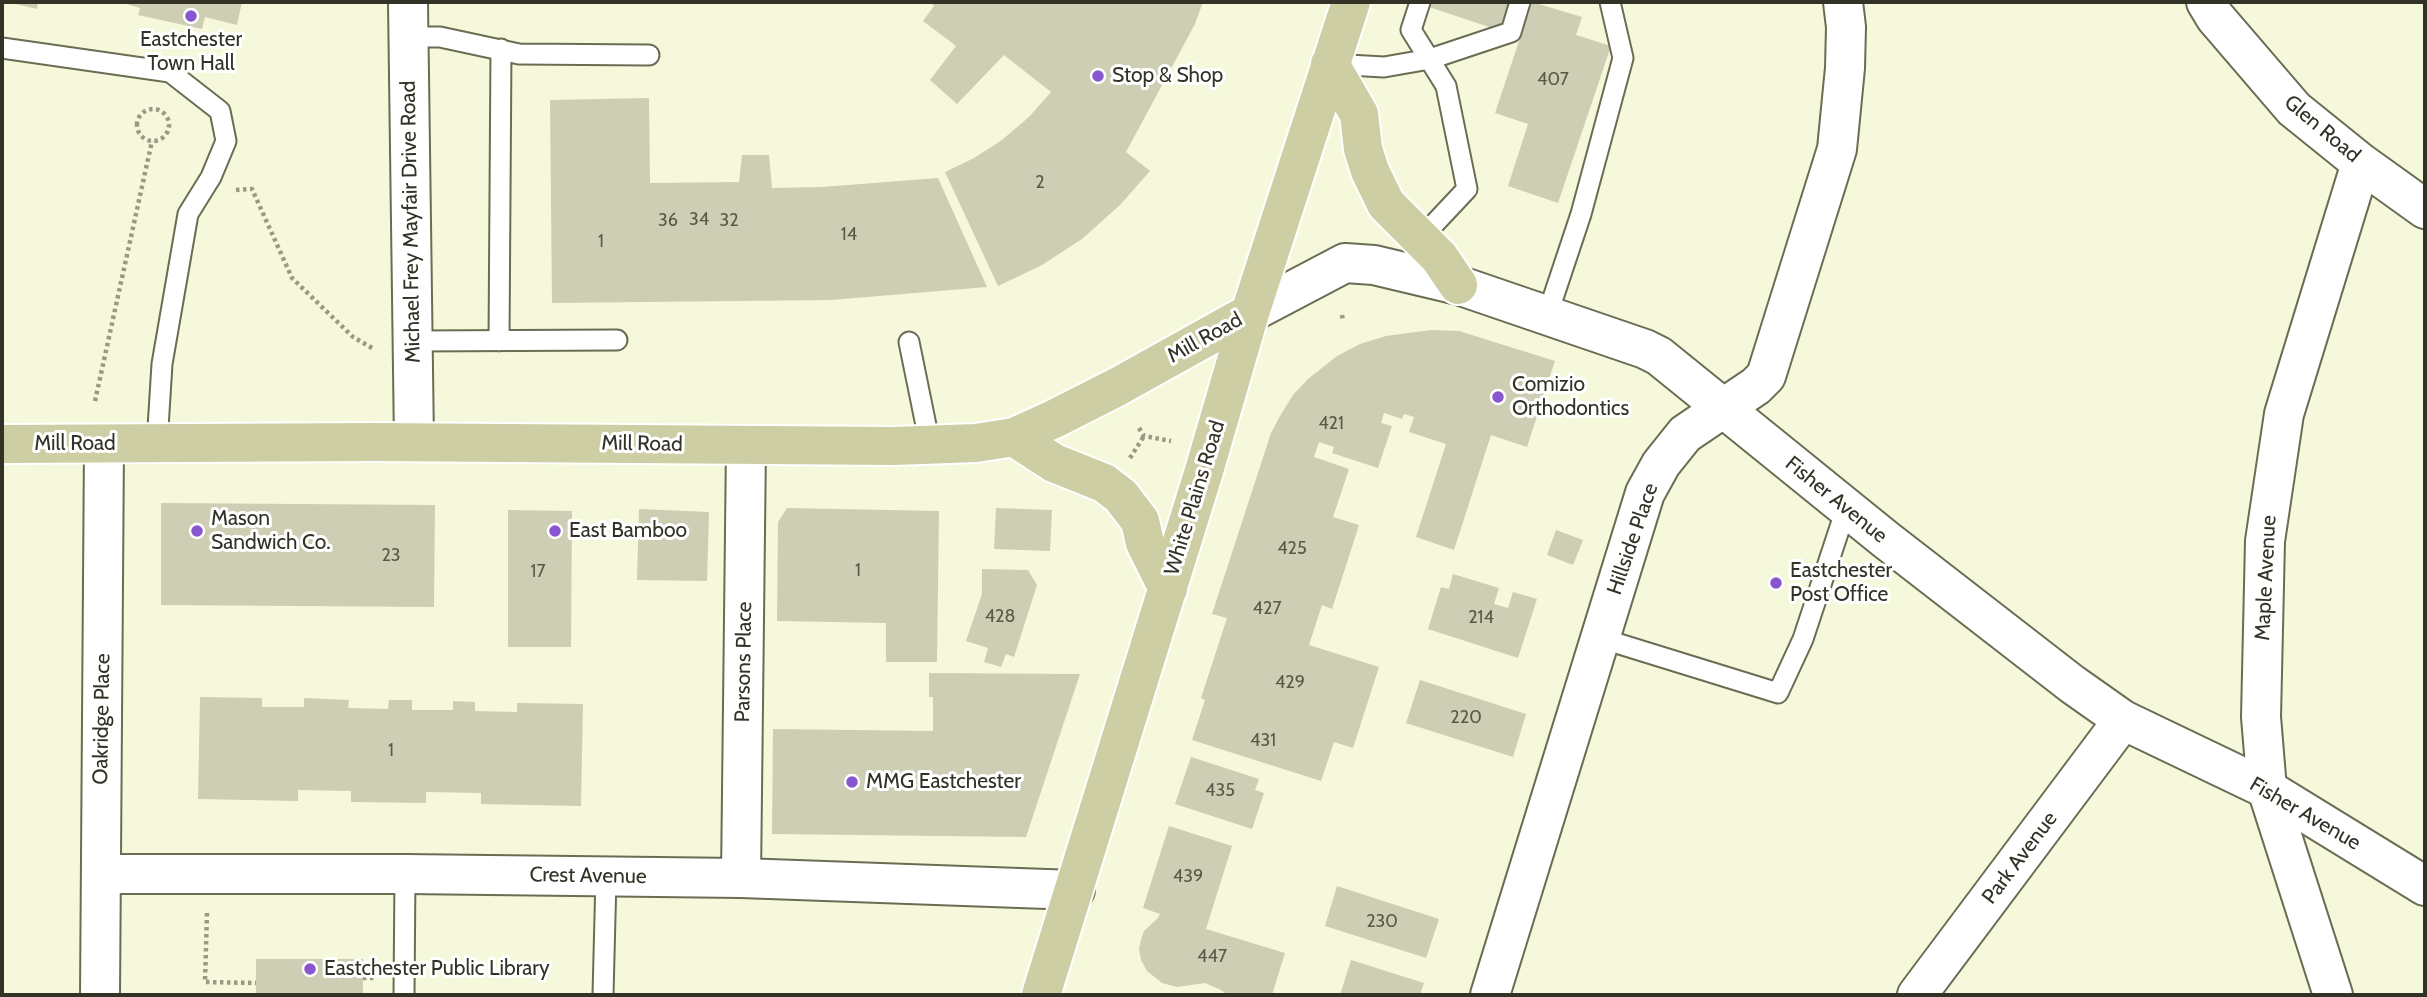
<!DOCTYPE html>
<style>
body{margin:0}
#map{position:relative;width:2427px;height:997px;overflow:hidden;background:#f6f8db;font-family:Cabin,sans-serif}
canvas{display:block}
.frame{position:absolute;inset:0;border:4px solid #323227;pointer-events:none}
</style>
<div id="map">
<canvas width="2427" height="997"></canvas>
<div class="frame"></div>
</div>
<script>
const ctx = document.querySelector('canvas').getContext('2d');
ctx.lineJoin = 'round';
function paint(path, color) { ctx.fillStyle = color; ctx.fill(path, 'evenodd'); }
const toPath = rows => new Path2D(rows.map(r => 'M' + r).join(''));
function trace(path, color, width, dash) { ctx.strokeStyle = color; ctx.lineWidth = width; ctx.lineCap = dash ? 'butt' : 'round'; ctx.setLineDash(dash || []); ctx.stroke(path); }
function write(font, color, halo, rows, align = 'center') {
  ctx.font = font + ' Cabin,sans-serif'; ctx.lineWidth = 6; ctx.setLineDash([]); ctx.textBaseline = 'middle'; ctx.strokeStyle = halo; ctx.fillStyle = color; for (const [text, x, y, turn = 0] of rows) {
    ctx.save(); ctx.translate(x, y); ctx.rotate((+turn || 0) * Math.PI / 180); ctx.textAlign = isNaN(turn) ? turn : align; if (halo) ctx.strokeText(text, 0, 0); ctx.fillText(text, 0, 0); ctx.restore();
  }
}
paint(toPath([
 [7,2,38,2,37,9],
 [119,2,242,2,237,25,205,17,202,29,138,15,140,8],
 [929,2,1203,2,1195,24,1126,152,1150,171,1120,205,1082,239,1042,265,998,286,945,172,974,158,1002,140,1029,117,1051,92,1004,55,957,104,930,80,956,46,923,21,934,6],
 [1424,2,1510,2,1501,31,1423,5],
 [1532,2,1582,17,1576,35,1611,46,1558,203,1508,186,1528,124,1495,113],
 [649,98,650,183,739,182,742,155,769,155,772,188,822,187,938,178,987,287,831,300,552,303,550,100],
 [1431,330,1459,331,1555,361,1527,447,1491,435,1454,550,1416,537,1446,444,1409,432,1414,417,1404,414,1402,419,1384,413,1381,423,1392,426,1378,468,1332,453,1334,447,1319,442,1314,457,1349,469,1333,517,1359,525,1332,609,1322,605,1309,645,1379,667,1353,748,1334,742,1321,781,1192,740,1205,700,1201,698,1227,618,1212,614,1271,433,1280,416,1293,395,1308,379,1337,356,1360,344,1386,336],
 [161,503,435,505,434,607,161,605],
 [787,508,939,511,937,662,886,662,886,623,777,621,778,522],
 [996,508,1052,510,1050,551,994,549],
 [639,509,709,512,707,581,637,580],
 [508,510,572,511,571,647,508,647],
 [1556,530,1583,540,1573,565,1547,555],
 [982,569,1028,570,1037,585,1014,657,1006,654,1001,667,984,662,988,648,966,641,982,594],
 [1453,574,1499,588,1494,604,1508,608,1513,592,1537,599,1518,658,1428,629,1441,587,1449,589],
 [929,673,1080,674,1026,837,772,834,773,729,933,731,933,697,929,697],
 [1420,680,1526,714,1513,757,1406,723],
 [200,697,262,698,262,707,304,707,304,698,349,700,348,708,388,709,389,700,412,700,412,710,453,710,453,701,475,702,475,711,517,712,517,703,583,704,581,806,481,804,481,793,426,792,426,803,351,802,351,791,298,790,298,801,198,799],
 [1191,757,1259,779,1255,790,1264,793,1252,829,1175,804],
 [1169,826,1232,846,1206,929,1285,953,1272,995,1228,995,1221,990,1205,983,1177,987,1162,983,1147,971,1141,960,1139,949,1141,940,1144,931,1158,918,1160,914,1143,908],
 [1337,886,1439,919,1426,958,1325,926],
 [256,959,363,959,363,995,256,995],
 [1351,960,1424,983,1420,995,1340,995]
]), '#cdceb3');
const service = toPath([
 [409,37,440,37,519,54,649,55],
 [2,48,170,72,220,111,226,141,211,177,188,214,162,364,157,444],
 [1330,64,1384,67,1430,59,1511,32,1520,2],
 [1420,239,1467,189,1446,86,1411,30,1420,2],
 [1547,316,1581,214,1623,58,1610,2],
 [414,341,617,340],
 [499,341,501,49],
 [909,342,930,445],
 [1600,638,1778,693,1803,639,1846,509],
 [404,995,405,874],
 [603,995,606,877]
]);
const minor = toPath([
 [408,2,414,442],
 [2206,2,2215,17,2294,109,2361,163,2425,209],
 [101,874,405,874,741,878,1075,890],
 [741,878,746,445],
 [1490,995,1645,493,1661,464,1685,434,1756,386,1766,376,1837,149,1845,68,1846,27,1843,2],
 [1917,995,2123,720],
 [2333,995,2267,789,2261,717,2265,541,2284,414,2361,163]
]);
const tertiary = toPath([
 [1250,313,1345,263,1374,265,1458,285,1645,349,1659,356,1885,539,2072,684,2123,720,2267,789,2425,886],
 [100,995,104,444]
]);
const primary = toPath([
 [1330,64,1359,114,1363,149,1370,171,1386,204,1439,257,1458,285],
 [1014,437,1054,463,1104,483,1121,496,1140,521,1145,543,1168,589],
 [2,444,375,442,894,446,976,443,1014,437,1054,419,1117,387,1250,313],
 [1041,995,1204,471,1250,313,1351,2]
]);
trace(service, '#6b6c53', 23);
trace(minor, '#6b6c53', 42);
trace(tertiary, '#6b6c53', 42);
trace(primary, '#fff', 42);
trace(toPath([
 '137 125a16 16 0 1 1 32 0a16 16 0 1 1-32 0Z',
 [236,190,252,189,292,278,353,337,374,349],
 [1342,315,1343,321],
 [95,401,152,141],
 [1139,428,1144,436,1171,441],
 [1130,458,1144,436],
 [207,913,205,982,256,983],
 [363,978,376,978]
]), '#999a85', 4.5, [3.5, 3.5]);
trace(service, '#fff', 19);
trace(minor, '#fff', 38);
trace(tertiary, '#fff', 38);
trace(primary, '#cdcea3', 38);
for (const [x, y, r, color] of [
 [191,16,7,"#8856cf"],
 [1098,76,7,"#8856cf"],
 [1498,397,7,"#8856cf"],
 [197,531,7,"#8856cf"],
 [555,531,7,"#8856cf"],
 [1776,583,7,"#8856cf"],
 [852,782,7,"#8856cf"],
 [310,969,7,"#8856cf"]
]) { const dot = new Path2D(); dot.arc(x, y, r, 0, 2 * Math.PI); ctx.fillStyle = color; ctx.fill(dot); trace(dot, '#fff', 2.5); }
write('18px', '#59594a', null, [
 ["407",1553,80],
 ["2",1040,183],
 ["34",699,220],
 ["36",668,221],
 ["32",729,221],
 ["14",849,235],
 ["1",601,242],
 ["421",1331,424],
 ["425",1292,549],
 ["23",391,556],
 ["1",858,571],
 ["17",538,572],
 ["427",1267,609],
 ["428",1000,617],
 ["214",1481,618],
 ["429",1290,683],
 ["220",1466,718],
 ["431",1263,741],
 ["1",391,751],
 ["435",1220,791],
 ["439",1188,877],
 ["230",1382,922],
 ["447",1212,957]
]);
write('21px', '#323227', '#fff', [
 ["Eastchester",191,40,"center"],
 ["Town Hall",191,64,"center"],
 ["Stop & Shop",1112,76],
 ["Comizio",1512,385],
 ["Orthodontics",1512,409],
 ["Mason",211,519],
 ["Sandwich Co.",211,543],
 ["East Bamboo",569,531],
 ["Eastchester",1790,571],
 ["Post Office",1790,595],
 ["MMG Eastchester",866,782],
 ["Eastchester Public Library",324,969]
], 'left');
write('21px', '#323227', '#fff', [
 ["Glen Road",2322,129,40],
 ["Michael Frey Mayfair Drive Road",411,222,-91],
 ["Mill Road",1205,338,-29],
 ["Mill Road",75,444],
 ["Mill Road",642,444,1],
 ["White Plains Road",1195,498,-73],
 ["Fisher Avenue",1836,500,39],
 ["Hillside Place",1633,539,-71],
 ["Maple Avenue",2266,578,-87],
 ["Parsons Place",744,662,-89],
 ["Oakridge Place",102,719,-89],
 ["Fisher Avenue",2305,814,30],
 ["Park Avenue",2020,858,-53],
 ["Crest Avenue",588,876,1]
]);
</script>
